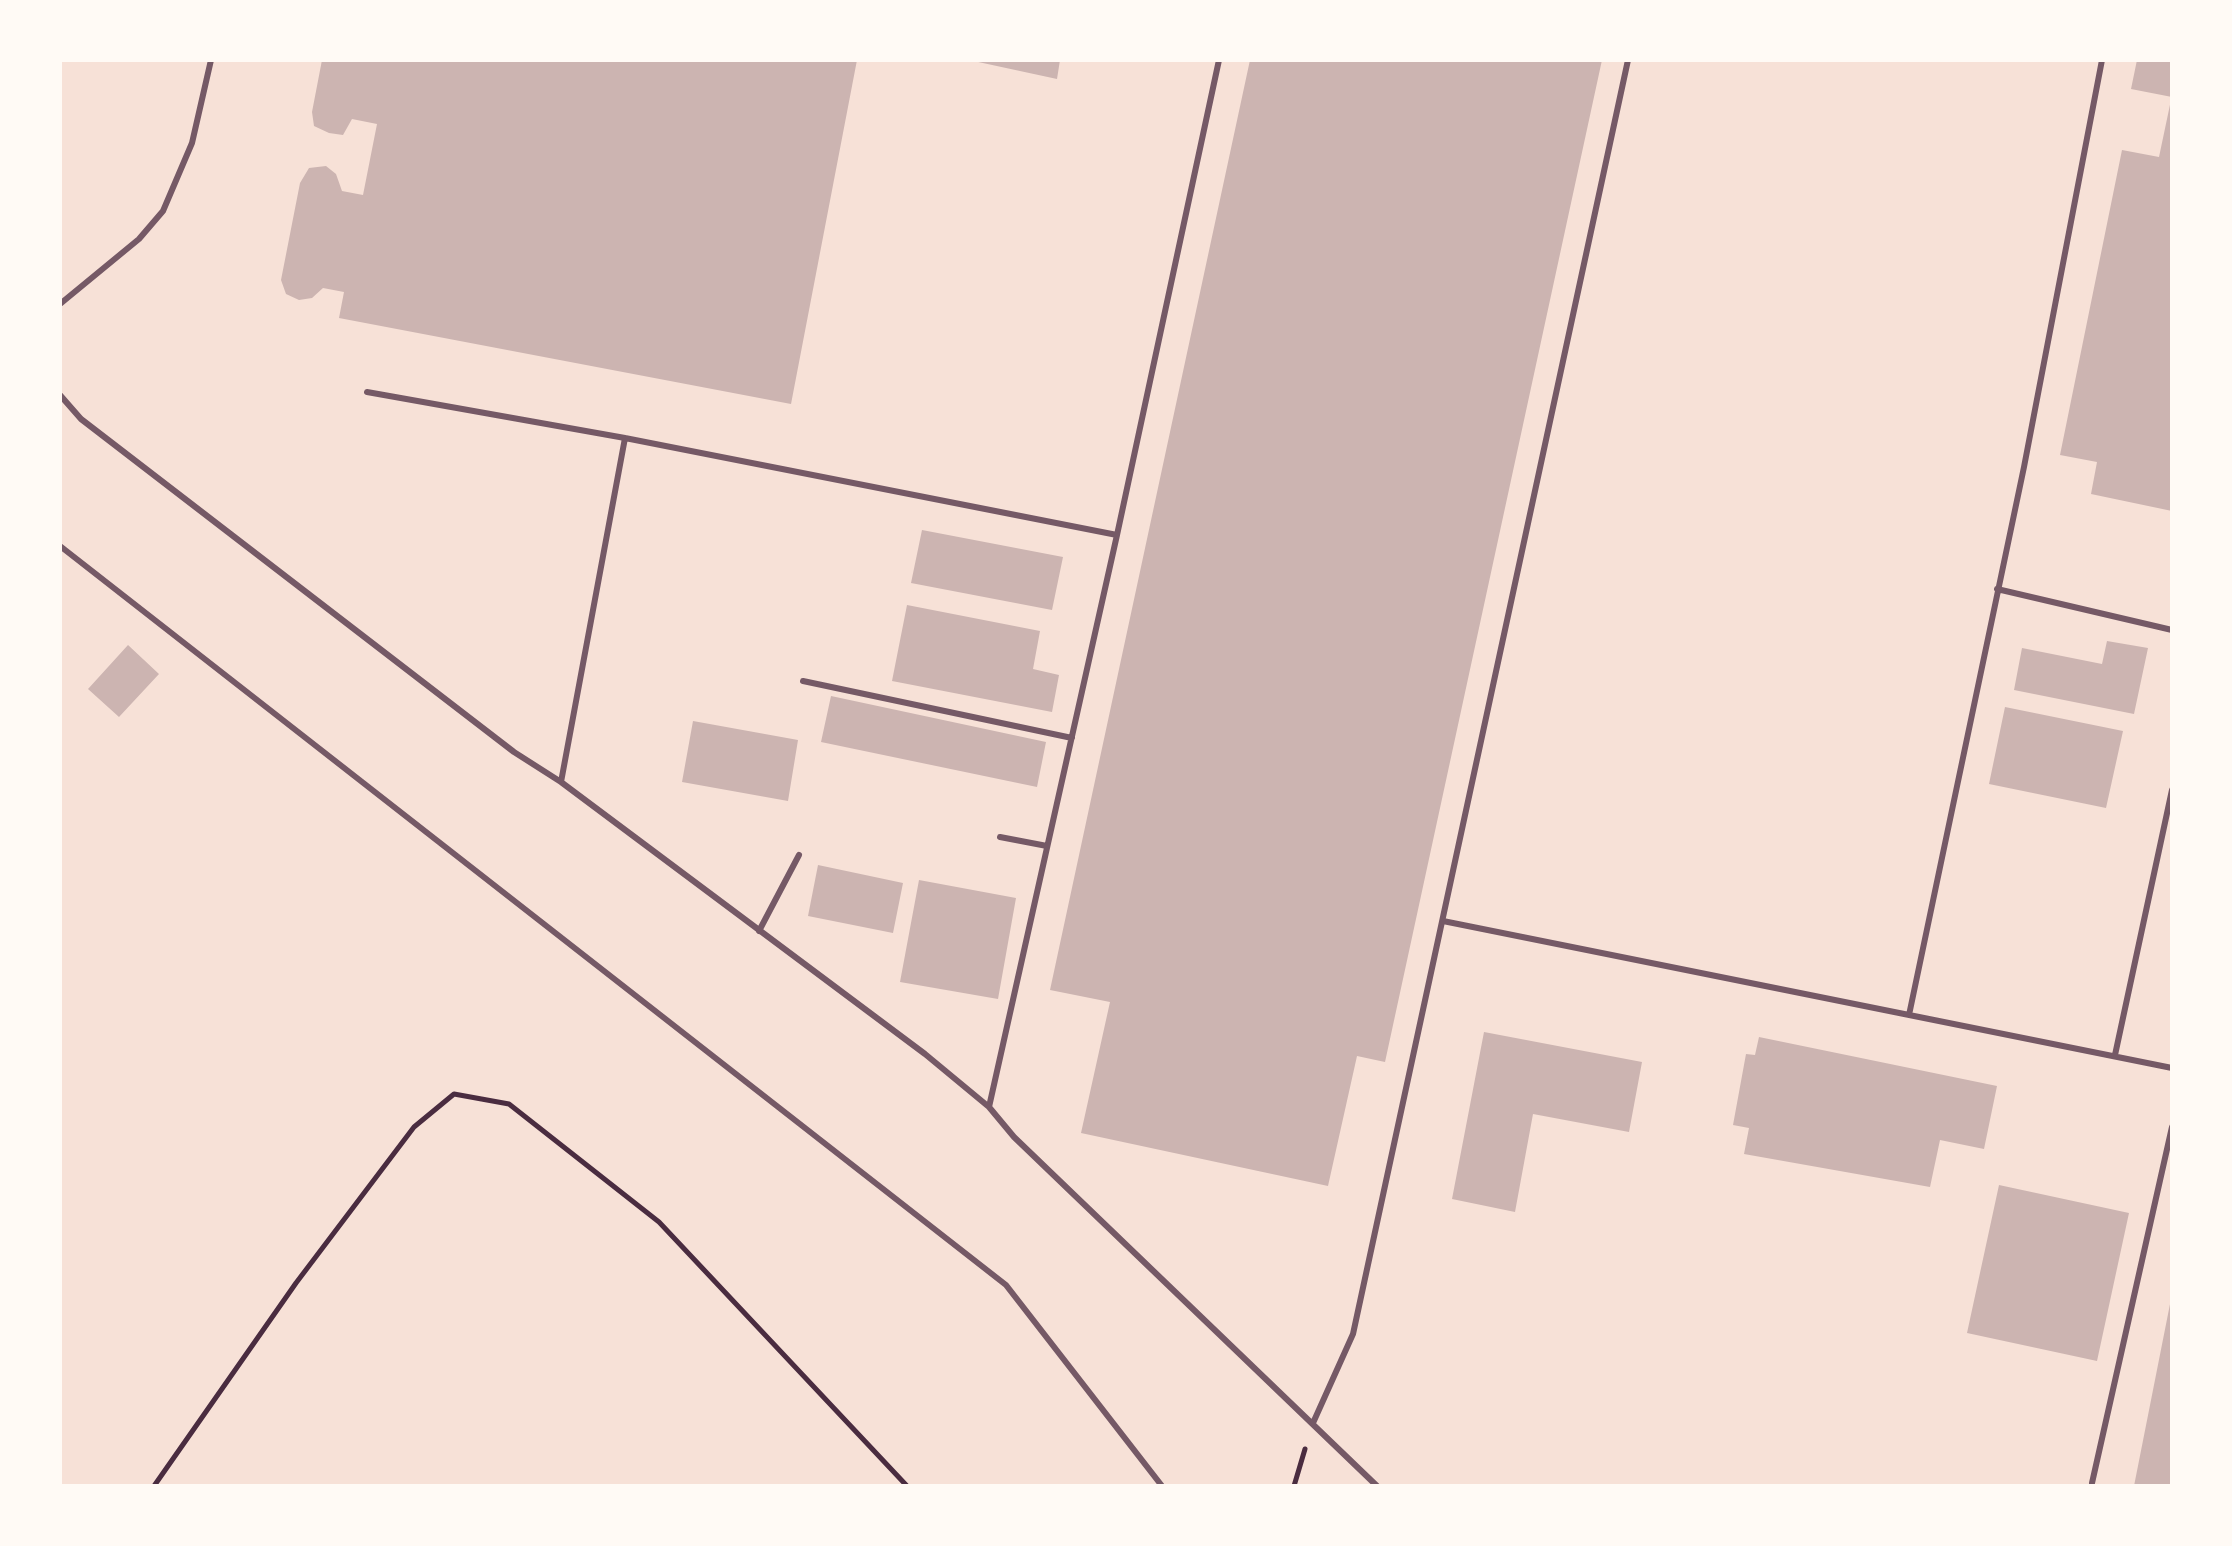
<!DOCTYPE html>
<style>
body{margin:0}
#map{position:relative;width:2232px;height:1546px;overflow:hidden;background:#f7e1d7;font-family:Quicksand,sans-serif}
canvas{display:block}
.frame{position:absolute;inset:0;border:62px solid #fffaf5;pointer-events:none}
</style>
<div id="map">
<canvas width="2232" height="1546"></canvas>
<div class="frame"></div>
</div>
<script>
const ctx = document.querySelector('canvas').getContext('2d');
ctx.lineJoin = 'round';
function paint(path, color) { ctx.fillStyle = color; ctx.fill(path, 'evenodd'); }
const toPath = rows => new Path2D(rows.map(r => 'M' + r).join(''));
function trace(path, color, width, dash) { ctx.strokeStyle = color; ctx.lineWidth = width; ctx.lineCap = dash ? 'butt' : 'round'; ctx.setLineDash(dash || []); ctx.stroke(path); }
paint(toPath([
 [322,60,857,60,791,404,339,318,344,292,323,288,312,298,299,300,286,294,281,280,300,183,309,168,326,166,336,174,342,191,363,195,377,124,352,119,343,135,329,133,314,126,312,112],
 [969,60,1060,60,1057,79],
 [1250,60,1602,60,1385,1062,1357,1056,1328,1186,1081,1133,1110,1002,1050,990],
 [2137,60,2172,60,2172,97,2131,89],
 [2171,100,2172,100,2172,511,2091,494,2097,462,2060,455,2122,150,2159,157],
 [922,530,1063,557,1052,610,911,583],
 [907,605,1040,631,1033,669,1059,675,1052,712,892,681],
 [2107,641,2148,648,2134,714,2014,690,2022,648,2102,664],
 [128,645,159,674,119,717,88,689],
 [831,696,1046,742,1037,787,821,742],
 [2005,707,2123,731,2106,808,1989,784],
 [693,721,798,740,788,801,682,782],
 [818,865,903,883,893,933,808,916],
 [919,880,1016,898,998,999,900,982],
 [1484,1032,1642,1062,1629,1132,1533,1114,1515,1212,1452,1199],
 [1759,1037,1997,1086,1984,1149,1940,1140,1930,1187,1744,1154,1749,1128,1733,1125,1746,1054,1755,1055],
 [1999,1185,2129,1213,2097,1361,1967,1333],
 [2171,1299,2172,1486,2134,1486]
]), '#ccb4b1');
trace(toPath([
 [154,1486,296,1283,414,1127,454,1094,509,1104,659,1222,907,1486],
 [1294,1486,1305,1449]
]), '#4a2c40', 5);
trace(toPath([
 [60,304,139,239,163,211,192,143,211,60],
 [367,392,625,438,1117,535],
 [60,395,81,419,514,752,561,782,925,1054,989,1107,1014,1137,1377,1486],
 [60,546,1006,1285,1162,1486],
 [1997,589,2172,630],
 [803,681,1072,738],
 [561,782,625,438],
 [1000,837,1047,846],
 [1443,921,2172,1068],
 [759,931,799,855],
 [1909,1015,2024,467,2102,60],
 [2115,1055,2172,790],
 [989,1107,1117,535,1219,60],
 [1313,1423,1353,1334,1628,60],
 [2092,1483,2172,1127]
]), '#755966', 6);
</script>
